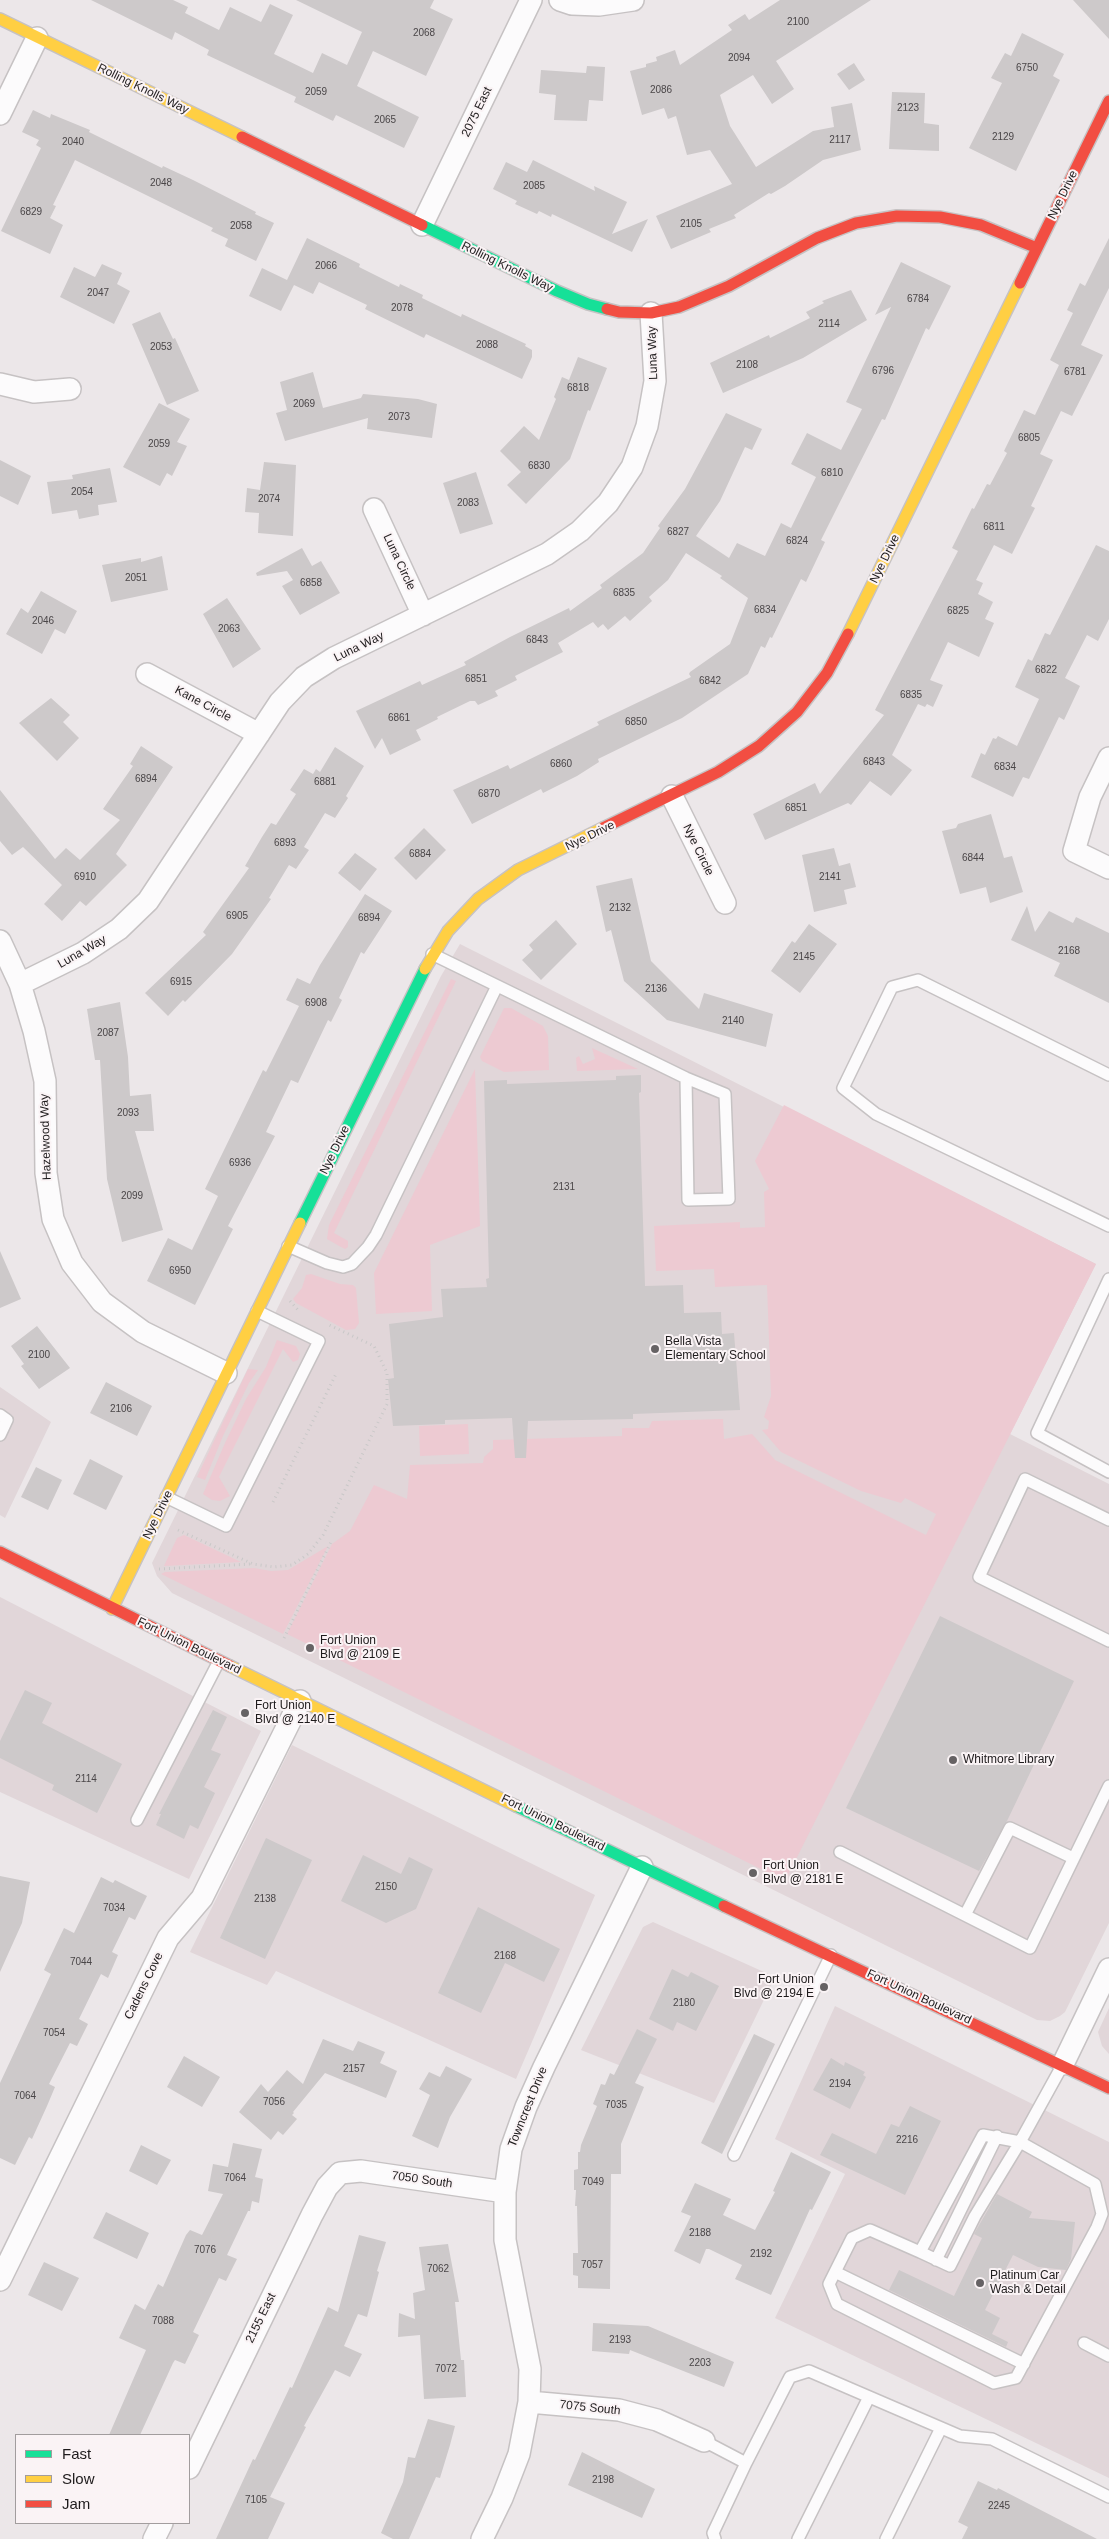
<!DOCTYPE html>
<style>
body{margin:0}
#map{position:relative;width:1109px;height:2539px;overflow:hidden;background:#ece7e9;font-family:Helvetica,sans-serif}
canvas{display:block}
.legend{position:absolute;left:15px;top:2434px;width:175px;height:90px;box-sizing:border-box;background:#faf3f5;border:1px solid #a29d9e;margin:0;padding:6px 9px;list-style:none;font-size:15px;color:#1e1b1c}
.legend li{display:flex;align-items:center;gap:10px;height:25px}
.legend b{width:25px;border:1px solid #a29d9e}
</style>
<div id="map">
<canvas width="1109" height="2539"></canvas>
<ul class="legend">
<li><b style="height:6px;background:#16e098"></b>Fast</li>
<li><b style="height:6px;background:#ffcf43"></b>Slow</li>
<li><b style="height:6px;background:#f24e42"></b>Jam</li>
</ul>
</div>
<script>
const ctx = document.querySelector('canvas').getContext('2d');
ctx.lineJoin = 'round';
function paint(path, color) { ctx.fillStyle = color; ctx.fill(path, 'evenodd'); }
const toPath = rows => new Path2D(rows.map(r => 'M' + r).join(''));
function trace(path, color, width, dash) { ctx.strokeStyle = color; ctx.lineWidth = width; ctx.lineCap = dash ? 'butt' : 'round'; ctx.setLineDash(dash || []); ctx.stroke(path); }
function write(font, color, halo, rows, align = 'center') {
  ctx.font = font + ' Helvetica,sans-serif'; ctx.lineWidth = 4; ctx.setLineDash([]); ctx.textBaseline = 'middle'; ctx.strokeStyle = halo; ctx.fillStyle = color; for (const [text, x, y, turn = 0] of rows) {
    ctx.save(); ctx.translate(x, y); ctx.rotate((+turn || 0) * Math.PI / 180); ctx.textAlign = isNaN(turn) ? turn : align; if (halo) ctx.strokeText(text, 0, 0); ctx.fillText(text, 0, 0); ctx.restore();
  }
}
paint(toPath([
 [460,944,1096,1264,1010,1434,1109,1484,1109,1923,1065,2012,1060,2016,1050,2021,1037,2020,172,1593,157,1576,152,1563,441,976],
 [0,1387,51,1422,5,1518,0,1515],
 [0,1597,261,1731,189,1879,0,1792],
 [292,1745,595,1895,516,2079,276,1971,267,1985,190,1952],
 [653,1922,775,1977,714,2103,581,2050,643,1927],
 [835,2006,1109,2142,1109,2478,775,2318,845,2174,775,2139],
 [1109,2008,1109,2054,1102,2046,1098,2032]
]), '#e1d6d9');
paint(toPath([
 [451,979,456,981,334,1233,348,1241,348,1247,345,1249,341,1247,327,1239,329,1225],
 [504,1008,511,1008,543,1026,548,1036,549,1070,504,1072,482,1061,480,1057],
 [592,1048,638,1069,577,1071,576,1058,579,1056,583,1064,595,1059],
 [475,1069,480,1226,430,1245,432,1311,376,1314,374,1273],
 [784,1105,1096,1264,785,1881,287,1634,332,1544,350,1531,374,1485,407,1499,410,1465,483,1463,484,1457,493,1449,493,1440,622,1436,622,1428,649,1428,652,1421,723,1419,724,1439,752,1434,775,1460,926,1535,936,1514,905,1498,901,1503,861,1491,781,1452,762,1430,768,1429,769,1421,764,1417,771,1396,767,1285,715,1287,714,1269,656,1271,654,1226,740,1222,740,1228,765,1227,764,1192,769,1189,755,1161],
 [311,1274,340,1284,353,1285,356,1288,359,1323,355,1329,346,1330,296,1303,293,1299,302,1288,306,1275],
 [277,1340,296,1346,300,1354,298,1360,293,1362,283,1349,219,1477,230,1496,220,1501,212,1500,203,1494,225,1443,246,1399,266,1367],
 [248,1369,258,1370,249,1383,223,1436,205,1480,197,1477],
 [468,1424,469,1454,420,1456,419,1426],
 [184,1535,241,1562,164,1566,177,1538],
 [328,1546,283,1634,161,1574,165,1572,254,1568,271,1571,288,1570]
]), '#edcad2');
paint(toPath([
 [91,0,173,0,188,7,185,13,219,30,230,7,261,22,270,4,293,15,274,54,313,73,322,53,347,65,362,32,296,0,434,0,430,8,453,19,426,76,373,51,357,86,419,117,404,148,336,115,333,121,294,102,296,97,207,55,209,50,175,32,172,40],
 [780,0,871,0,776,61,794,89,772,104,753,75,720,95,730,126,756,167,813,131,834,127,831,107,852,103,861,150,823,160,785,186,771,194,769,193,734,215,736,218,709,229,711,232,671,249,656,216,732,184,710,150,687,155,676,116,668,119,664,108,642,115,630,71,646,67,646,64,657,61,656,57,675,50,680,65,732,30,728,25,745,14,749,20],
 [1073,0,1109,0,1109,39],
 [1022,33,1064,54,1053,76,1060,80,1016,171,969,148,1002,83,991,78,1005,53,1011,56],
 [854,63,865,80,849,90,837,74],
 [587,66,605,67,603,101,589,100,587,121,554,120,556,95,539,93,541,70,586,73],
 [892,92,925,93,924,123,939,125,939,151,889,149],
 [33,110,50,118,51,114,90,130,89,132,162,168,163,166,193,180,256,212,255,214,274,223,256,261,225,246,228,239,211,231,213,228,75,160,53,205,56,206,50,218,63,225,50,254,1,231,41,148,36,145,39,140,22,132],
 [533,160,595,191,594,186,627,202,612,234,648,219,632,252,552,214,551,217,539,211,537,214,515,204,517,201,493,189,506,162,527,172],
 [307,238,360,264,359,267,399,287,400,284,423,295,422,298,461,317,462,314,526,344,525,346,532,350,532,357,522,379,426,334,424,338,365,309,367,305,319,282,313,294,294,285,281,311,249,296,262,268,287,280],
 [1109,238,1109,288,1081,345,1103,355,1072,416,1061,411,1040,454,1053,460,1031,506,1035,508,1012,554,994,545,976,580,983,583,978,594,993,602,985,619,994,623,979,657,948,642,930,680,943,685,933,707,927,704,925,707,918,704,892,755,912,770,891,796,870,781,851,805,848,803,765,840,753,814,815,783,820,794,884,715,875,710,958,551,952,548,972,508,974,509,987,484,990,485,1007,453,1004,451,1024,410,1035,415,1059,365,1050,360,1073,313,1067,310,1080,283,1085,286],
 [901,262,951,286,929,330,926,328,885,420,882,419,841,500,821,540,825,542,806,582,801,579,772,638,770,637,765,648,761,646,748,674,682,718,598,759,599,762,577,776,543,793,541,789,472,824,453,790,508,765,510,769,599,725,597,722,691,677,689,674,690,672,730,644,748,598,720,578,722,576,686,553,668,580,649,597,652,601,630,621,625,616,608,630,603,624,598,628,593,622,558,643,563,652,515,676,517,680,495,691,498,696,478,705,475,701,470,701,437,717,438,719,416,730,421,740,390,755,382,738,375,749,356,711,420,681,422,685,466,665,464,662,510,637,569,608,570,611,602,588,600,585,643,553,660,528,658,526,685,489,726,413,762,429,752,450,745,447,720,501,696,536,729,558,737,543,765,556,781,523,791,528,816,477,791,464,807,433,841,450,862,409,846,402,891,307,875,315],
 [102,264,122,273,117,284,130,291,114,324,60,297,74,267,95,277],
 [851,290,867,320,803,358,723,393,710,363,769,335,770,338,810,318,806,312,824,303,822,301],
 [160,312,173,339,175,338,199,391,167,405,132,324],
 [578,357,607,368,590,411,588,410,570,459,526,504,507,485,521,472,500,451,524,426,539,440,556,399,554,397,562,377,569,380],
 [313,372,323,408,361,398,363,394,418,399,437,404,432,438,367,429,368,418,285,441,276,413,287,410,280,382],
 [159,403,190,419,177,442,187,446,172,476,167,473,160,486,123,467],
 [0,460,31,476,18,505,0,496],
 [264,462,296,465,293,536,258,533,259,513,245,512,247,488,260,490],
 [110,468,117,502,98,505,99,515,79,519,77,510,52,514,47,482,73,479,72,475],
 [476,472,493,524,460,534,443,483],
 [1096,545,1109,551,1109,619,1098,641,1087,635,1065,678,1080,686,1064,720,1059,717,1029,779,1023,777,1013,797,971,777,981,753,985,755,993,738,996,739,998,736,1017,746,1039,699,1015,687,1028,659,1032,661,1045,633,1050,635],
 [302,548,312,566,321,561,340,593,300,615,282,586,293,580,287,571,257,576,256,573],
 [162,556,168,590,111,602,102,565,141,558,141,562],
 [41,591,77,611,65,634,55,629,42,654,6,634,21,608,28,613],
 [227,598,261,649,233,668,203,614],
 [51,698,70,715,63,722,79,738,57,761,19,723],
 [141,746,173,767,116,854,127,865,86,906,80,901,62,921,44,904,62,885,23,847,12,855,0,841,0,790,55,859,66,848,80,860,120,820,103,809,133,766,130,764],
 [335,747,364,766,346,796,348,798,335,818,325,813,304,847,309,850,296,869,289,865,269,898,271,899,232,954,185,1002,183,1000,168,1016,145,993,206,935,203,932,249,868,245,866,262,837,271,823,276,825,296,794,290,790,304,769,313,774,316,769,320,772],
 [991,814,1004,858,1012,856,1023,892,990,903,986,887,960,894,942,831,956,828,958,824],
 [424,828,446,850,416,880,394,858],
 [834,848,839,866,850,863,856,887,844,890,847,904,814,912,802,855],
 [355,853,377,869,360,891,338,873],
 [632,878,651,961,699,1009,704,993,773,1014,766,1047,667,1020,624,981,611,930,606,932,596,886],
 [365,894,392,911,364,954,361,952,339,998,342,1000,331,1022,328,1020,298,1083,291,1080,266,1132,275,1136,228,1226,233,1229,195,1305,147,1281,168,1238,192,1250,218,1196,205,1189,263,1070,266,1072,299,1006,286,1000,297,978,310,984,320,965],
 [1027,906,1035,932,1049,911,1073,923,1076,917,1109,933,1109,1003,1054,976,1060,963,1011,940],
 [556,920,577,944,541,980,522,960,533,950,529,945],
 [809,924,837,944,800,993,771,971,792,941,795,943],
 [120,1002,128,1057,130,1096,151,1094,154,1131,135,1131,163,1230,122,1242,107,1179,100,1060,95,1060,87,1009],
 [641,1075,641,1092,639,1093,645,1286,683,1285,684,1313,721,1312,722,1334,734,1333,740,1410,633,1414,633,1419,528,1421,526,1458,515,1458,512,1418,445,1420,445,1424,393,1426,388,1379,394,1378,389,1324,443,1317,441,1289,487,1287,486,1279,489,1278,484,1081,507,1080,507,1084,616,1080,616,1076],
 [0,1251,21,1299,0,1308],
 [37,1326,70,1368,39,1389,21,1366,24,1364,11,1346],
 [106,1382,152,1406,137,1436,90,1413],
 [90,1459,123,1476,106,1510,73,1494],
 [36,1467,62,1480,48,1510,21,1497],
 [940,1616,1074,1681,1007,1821,979,1871,846,1808],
 [25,1690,52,1703,42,1723,122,1764,97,1813,52,1790,54,1785,0,1758,0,1741],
 [213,1710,227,1717,211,1750,221,1754,204,1787,215,1793,198,1829,190,1825,184,1839,156,1825,161,1814,159,1814],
 [266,1838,312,1860,265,1959,220,1938],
 [363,1855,401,1874,409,1857,433,1869,416,1909,386,1923,341,1901],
 [0,1876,30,1882,22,1923,0,1972],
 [101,1877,113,1883,115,1880,147,1896,135,1920,129,1917,112,1952,118,1955,108,1978,101,1974,79,2019,88,2024,77,2046,70,2043,49,2084,55,2087,47,2106,32,2139,29,2137,15,2165,0,2158,0,2083,51,1974,44,1970,64,1928,74,1933],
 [478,1907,560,1949,544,1982,505,1963,481,2013,438,1993],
 [672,1969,688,1977,691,1972,719,1986,696,2031,677,2022,673,2031,649,2019],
 [637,2029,657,2039,635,2083,644,2087,621,2144,621,2174,611,2174,610,2289,578,2288,578,2276,573,2275,573,2253,578,2253,577,2206,575,2206,576,2190,574,2190,574,2170,578,2169,578,2152,580,2152,581,2145,597,2106,593,2104,601,2084,605,2085,610,2073,614,2075],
 [754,2034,775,2044,722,2154,701,2143],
 [323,2039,353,2051,358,2041,385,2052,380,2063,397,2071,386,2098,325,2073,293,2112,294,2113,292,2115,297,2119,283,2135,278,2131,271,2140,239,2112,261,2084,268,2092,287,2070,303,2084],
 [184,2056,220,2077,202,2107,167,2087],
 [831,2058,844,2066,845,2062,865,2072,863,2075,866,2077,850,2109,813,2090],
 [446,2066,472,2079,450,2117,438,2148,412,2136,430,2095,419,2089,429,2072,440,2077],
 [910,2106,941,2121,905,2195,820,2155,832,2133,876,2154,891,2124,899,2127],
 [233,2143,262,2149,255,2177,263,2179,259,2203,252,2201,250,2211,248,2211,227,2255,237,2259,226,2281,219,2278,193,2332,199,2335,185,2364,175,2360,173,2363,140,2435,109,2435,146,2350,119,2338,135,2304,145,2310,158,2284,163,2287,186,2235,190,2230,202,2235,223,2194,208,2191,213,2164,228,2167],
 [141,2145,171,2160,157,2185,129,2171],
 [791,2152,831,2172,812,2210,810,2209,771,2295,735,2279,742,2265,709,2249,706,2249,700,2264,674,2251,691,2216,681,2212,695,2183,731,2199,723,2215,755,2230,775,2192,773,2191],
 [997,2194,1032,2212,1029,2218,1075,2222,1071,2259,1066,2270,1038,2267,1013,2255,985,2310,1000,2318,992,2334,1008,2342,1006,2347,889,2290,899,2270,954,2296,982,2238,974,2234],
 [106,2212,149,2233,137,2259,93,2238],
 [359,2235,386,2242,377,2271,379,2272,367,2317,358,2314,344,2346,362,2354,350,2377,335,2370,304,2426,306,2427,270,2497,285,2503,268,2539,216,2539,253,2459,255,2460,290,2387,292,2388,328,2307,338,2312],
 [448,2244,459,2302,455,2302,461,2360,464,2360,466,2397,424,2399,420,2335,398,2337,399,2313,415,2319,413,2293,425,2290,419,2247],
 [44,2262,79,2278,62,2311,28,2295],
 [593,2323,648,2326,734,2362,724,2387,630,2350,629,2354,592,2351],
 [428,2419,455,2426,450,2445,440,2478,436,2477,409,2539,393,2539,381,2533,403,2482,408,2457,415,2458],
 [582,2452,655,2489,642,2518,568,2485],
 [978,2481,997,2490,998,2488,1097,2539,962,2539,968,2527,958,2522]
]), '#cdc9ca');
const lane = toPath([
 [432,954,686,1078,725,1094,729,1199,688,1200,686,1078],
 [1109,1075,918,980,892,987,843,1088,876,1114,1109,1226],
 [288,1246,327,1263,343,1267,352,1264,368,1247,376,1235,497,986],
 [1109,1279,1037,1433,1109,1472],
 [0,1415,7,1420,0,1435],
 [166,1497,226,1526,319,1341,257,1311],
 [1109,1520,1025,1479,979,1577,1109,1641],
 [137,1820,219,1661],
 [840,1852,1030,1948,1109,1786],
 [965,1915,1010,1828,1073,1858],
 [734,2155,831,1955],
 [920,2252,950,2266,975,2216,1020,2142,1095,2184,1102,2214,1097,2227,1016,2378,994,2383,837,2304,829,2284,852,2238,870,2230,920,2252,983,2135,1020,2142,1062,2066],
 [936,2260,997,2136],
 [835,2272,1024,2364],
 [1084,2343,1109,2356],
 [704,2441,746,2463,790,2377,809,2371,960,2436,992,2439,1109,2497],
 [715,2539,713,2533,746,2463],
 [798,2539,869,2397],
 [886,2539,941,2428]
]);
const street = toPath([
 [560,0,572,4,599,5,633,0],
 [0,114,37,38],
 [422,225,531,0],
 [0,384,34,392,70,389],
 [374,509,423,615],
 [147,674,259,734],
 [1109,758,1090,797,1074,851,1109,868],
 [672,796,725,903],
 [0,941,20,984,34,1031,45,1081,46,1173,53,1219,72,1263,102,1302,143,1332,226,1373],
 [20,984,83,953,119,929,148,901,280,702,304,677,334,658,547,554,580,531,608,503,632,467,647,426,655,381,651,313],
 [1063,2064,1109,1969],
 [0,2280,168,1938,202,1898,300,1701],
 [529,2402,619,2410,657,2420,704,2441],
 [189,2468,312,2215,327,2187,340,2173,361,2171,505,2192],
 [154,2539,162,2523],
 [482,2539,502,2498,519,2454,529,2402,530,2369,505,2240,505,2192,511,2149,526,2107,544,2067,642,1867]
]);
const fast = toPath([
 [422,225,557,291,588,304,607,309],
 [300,1223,425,969],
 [516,1806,724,1906]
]);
const slow = toPath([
 [0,19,242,137],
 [848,634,1020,283],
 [425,969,448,931,478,899,518,870,603,828],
 [112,1609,300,1223],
 [230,1666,516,1806]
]);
const jam = toPath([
 [242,137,422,225],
 [1020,283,1109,101],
 [607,309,619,312,651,313,679,307,729,286,817,238,856,223,897,216,940,217,981,225,1037,248],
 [603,828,718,772,759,746,797,712,827,673,848,634],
 [0,1552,230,1666],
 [724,1906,1109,2088]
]);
trace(lane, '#c6c2c3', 14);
trace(street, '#c6c2c3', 24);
trace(fast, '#c6c2c3', 14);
trace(slow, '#c6c2c3', 14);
trace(jam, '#c6c2c3', 14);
trace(toPath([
 [290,1301,299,1311],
 [273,1502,336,1374],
 [178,1530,253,1564,274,1567,292,1565,308,1554,323,1535,387,1404,387,1373,374,1346,327,1324],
 [159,1569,251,1564],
 [284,1638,332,1540]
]), '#c9c8c8', 3, [1, 4]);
trace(lane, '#fcfbfc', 11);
trace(street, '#fcfbfc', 21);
trace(fast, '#16e098', 11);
trace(slow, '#ffcf43', 11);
trace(jam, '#f24e42', 11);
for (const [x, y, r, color] of [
 [655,1349,5,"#666264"],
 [310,1648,5,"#666264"],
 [245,1713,5,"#666264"],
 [953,1760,5,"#666264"],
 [753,1873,5,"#666264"],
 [824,1987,5,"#666264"],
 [980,2283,5,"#666264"]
]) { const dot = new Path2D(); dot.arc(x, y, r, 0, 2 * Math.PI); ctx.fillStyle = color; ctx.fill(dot); trace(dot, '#faf3f5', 2); }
write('10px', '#4a4648', null, [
 ["2100",798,22],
 ["2068",424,33],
 ["2094",739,58],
 ["6750",1027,68],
 ["2086",661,90],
 ["2059",316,92],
 ["2123",908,108],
 ["2065",385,120],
 ["2129",1003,137],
 ["2117",840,140],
 ["2040",73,142],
 ["2048",161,183],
 ["2085",534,186],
 ["6829",31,212],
 ["2105",691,224],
 ["2058",241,226],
 ["2066",326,266],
 ["2047",98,293],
 ["6784",918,299],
 ["2078",402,308],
 ["2114",829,324],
 ["2088",487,345],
 ["2053",161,347],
 ["2108",747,365],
 ["6796",883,371],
 ["6781",1075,372],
 ["6818",578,388],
 ["2069",304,404],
 ["2073",399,417],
 ["6805",1029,438],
 ["2059",159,444],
 ["6830",539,466],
 ["6810",832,473],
 ["2054",82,492],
 ["2074",269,499],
 ["2083",468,503],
 ["6811",994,527],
 ["6827",678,532],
 ["6824",797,541],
 ["2051",136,578],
 ["6858",311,583],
 ["6835",624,593],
 ["6834",765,610],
 ["6825",958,611],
 ["2046",43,621],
 ["2063",229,629],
 ["6843",537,640],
 ["6822",1046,670],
 ["6851",476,679],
 ["6842",710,681],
 ["6835",911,695],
 ["6861",399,718],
 ["6850",636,722],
 ["6843",874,762],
 ["6860",561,764],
 ["6834",1005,767],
 ["6894",146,779],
 ["6881",325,782],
 ["6870",489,794],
 ["6851",796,808],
 ["6893",285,843],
 ["6884",420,854],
 ["6844",973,858],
 ["6910",85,877],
 ["2141",830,877],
 ["2132",620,908],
 ["6905",237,916],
 ["6894",369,918],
 ["2168",1069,951],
 ["2145",804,957],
 ["6915",181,982],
 ["2136",656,989],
 ["6908",316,1003],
 ["2140",733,1021],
 ["2087",108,1033],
 ["2093",128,1113],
 ["6936",240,1163],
 ["2131",564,1187],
 ["2099",132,1196],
 ["6950",180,1271],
 ["2100",39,1355],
 ["2106",121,1409],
 ["2114",86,1779],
 ["2150",386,1887],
 ["2138",265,1899],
 ["7034",114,1908],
 ["2168",505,1956],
 ["7044",81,1962],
 ["2180",684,2003],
 ["7054",54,2033],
 ["2157",354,2069],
 ["2194",840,2084],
 ["7064",25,2096],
 ["7056",274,2102],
 ["7035",616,2105],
 ["2216",907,2140],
 ["7064",235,2178],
 ["7049",593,2182],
 ["2188",700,2233],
 ["7076",205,2250],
 ["2192",761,2254],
 ["7057",592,2265],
 ["7062",438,2269],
 ["7088",163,2321],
 ["2193",620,2340],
 ["2203",700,2363],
 ["7072",446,2369],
 ["2198",603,2480],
 ["7105",256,2500],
 ["2245",999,2506]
]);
write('12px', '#1e1b1c', '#faf3f5', [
 ["Rolling Knolls Way",143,89,26],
 ["2075 East",477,112,-64],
 ["Nye Drive",1063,195,-64],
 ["Rolling Knolls Way",507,267,26],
 ["Luna Way",653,353,-92],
 ["Nye Drive",885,559,-64],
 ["Luna Circle",399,562,65],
 ["Luna Way",359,647,-26],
 ["Kane Circle",203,704,28],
 ["Nye Drive",590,836,-26],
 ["Nye Circle",698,850,64],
 ["Luna Way",82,952,-30],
 ["Hazelwood Way",46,1137,-92],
 ["Nye Drive",335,1150,-64],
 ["Nye Drive",158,1515,-64],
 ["Fort Union Boulevard",189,1646,26],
 ["Fort Union Boulevard",553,1823,26],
 ["Cadens Cove",144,1986,-64],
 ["Fort Union Boulevard",919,1997,25],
 ["Towncrest Drive",528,2107,-68],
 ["7050 South",422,2180,8],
 ["2155 East",261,2318,-64],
 ["7075 South",590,2408,6]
]);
write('12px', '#1e1b1c', '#faf3f5', [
 ["Bella Vista",665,1342],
 ["Elementary School",665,1356],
 ["Fort Union",320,1641],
 ["Blvd @ 2109 E",320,1655],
 ["Fort Union",255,1706],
 ["Blvd @ 2140 E",255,1720],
 ["Whitmore Library",963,1760],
 ["Fort Union",763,1866],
 ["Blvd @ 2181 E",763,1880],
 ["Fort Union",814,1980,"right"],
 ["Blvd @ 2194 E",814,1994,"right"],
 ["Platinum Car",990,2276],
 ["Wash & Detail",990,2290]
], 'left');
</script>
